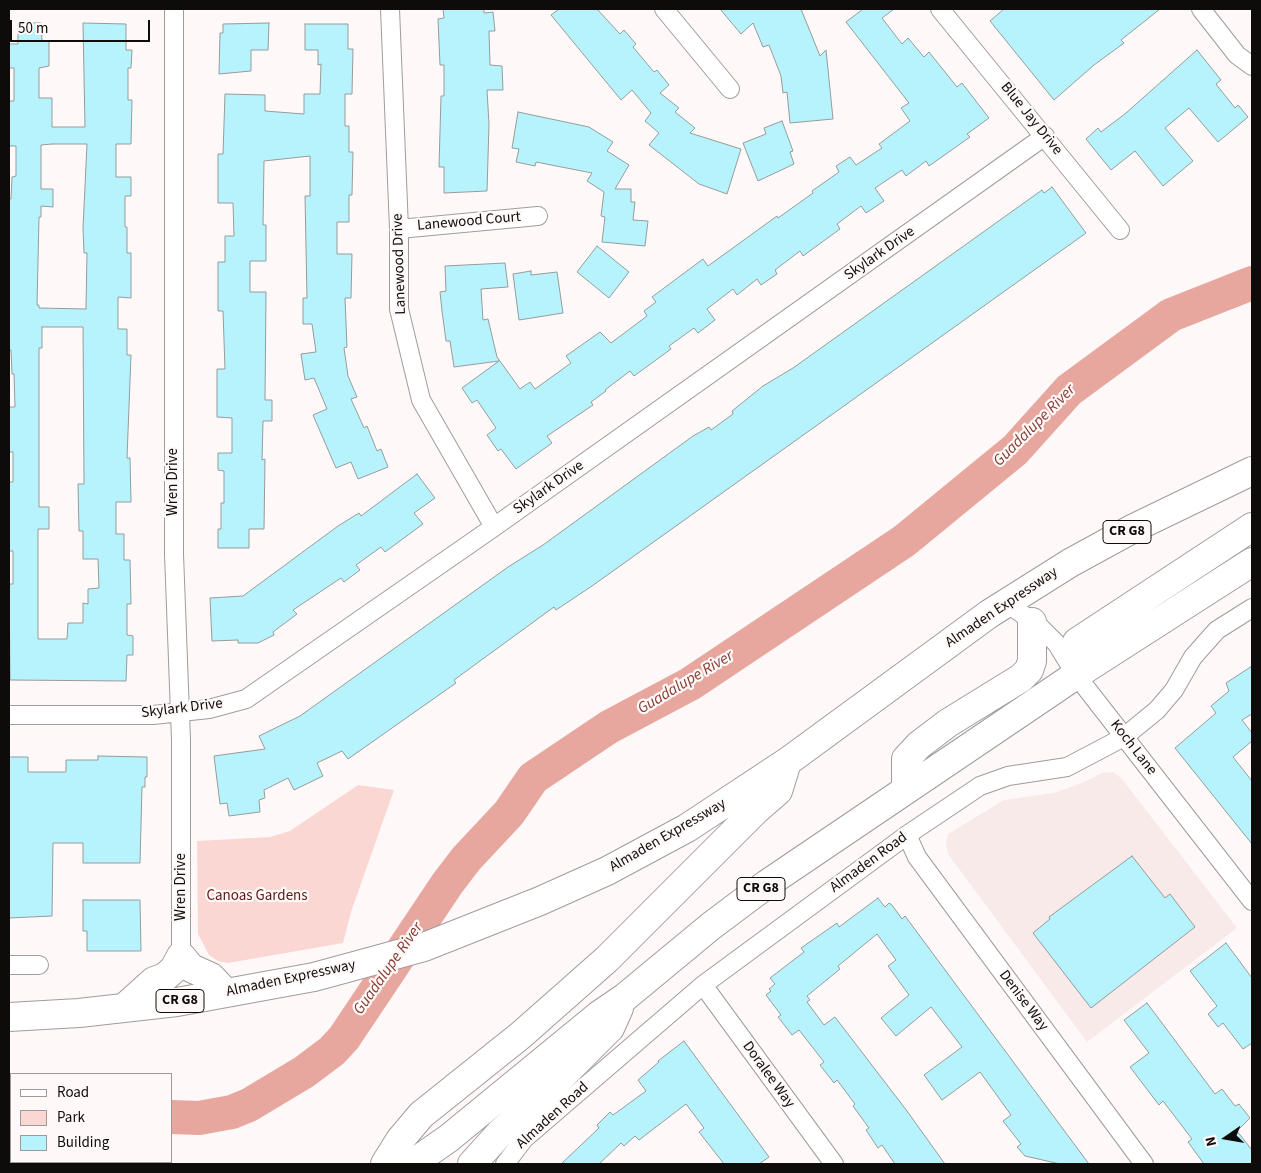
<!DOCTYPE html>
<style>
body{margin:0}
#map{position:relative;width:1261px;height:1173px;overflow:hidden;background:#fef9f8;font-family:"Source Sans 3",sans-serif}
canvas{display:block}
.frame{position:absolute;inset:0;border:10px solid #0d0c0b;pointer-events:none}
.legend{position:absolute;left:10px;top:1073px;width:162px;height:90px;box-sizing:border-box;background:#fef9f8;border:1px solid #9e9a99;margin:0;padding:6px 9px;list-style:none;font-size:15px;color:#0d0c0b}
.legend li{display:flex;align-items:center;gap:10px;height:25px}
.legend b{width:25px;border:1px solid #9e9a99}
.north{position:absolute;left:1201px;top:1113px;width:50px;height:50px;-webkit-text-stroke:4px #fef9f8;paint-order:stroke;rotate:257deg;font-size:14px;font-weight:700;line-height:20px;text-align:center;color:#0d0c0b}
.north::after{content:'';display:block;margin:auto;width:18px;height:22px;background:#0d0c0b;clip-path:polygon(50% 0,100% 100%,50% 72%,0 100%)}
.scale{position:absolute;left:10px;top:20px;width:140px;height:22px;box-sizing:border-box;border:2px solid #0d0c0b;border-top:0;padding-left:6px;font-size:15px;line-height:18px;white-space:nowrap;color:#0d0c0b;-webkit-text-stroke:4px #fef9f8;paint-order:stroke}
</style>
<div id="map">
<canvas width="1261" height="1173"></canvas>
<div class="frame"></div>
<ul class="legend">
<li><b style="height:6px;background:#fff"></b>Road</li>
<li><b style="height:14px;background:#fad7d2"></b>Park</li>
<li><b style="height:14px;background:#b7f3fc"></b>Building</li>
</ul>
<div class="north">N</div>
<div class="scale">50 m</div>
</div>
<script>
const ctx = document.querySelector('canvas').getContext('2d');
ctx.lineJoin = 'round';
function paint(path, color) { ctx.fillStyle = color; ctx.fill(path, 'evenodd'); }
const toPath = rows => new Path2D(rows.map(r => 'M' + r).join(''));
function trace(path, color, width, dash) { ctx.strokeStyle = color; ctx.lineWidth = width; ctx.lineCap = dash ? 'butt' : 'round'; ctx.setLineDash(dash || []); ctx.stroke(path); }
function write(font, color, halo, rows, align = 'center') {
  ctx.font = font + ' "Source Sans 3",sans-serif'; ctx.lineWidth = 4.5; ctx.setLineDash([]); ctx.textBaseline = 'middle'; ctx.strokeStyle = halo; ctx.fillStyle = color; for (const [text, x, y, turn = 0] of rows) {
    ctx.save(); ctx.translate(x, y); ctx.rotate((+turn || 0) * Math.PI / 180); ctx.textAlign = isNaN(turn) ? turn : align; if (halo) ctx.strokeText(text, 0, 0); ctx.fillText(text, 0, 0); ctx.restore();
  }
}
paint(toPath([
 [1113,772,1122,779,1237,928,1087,1042,948,854,946,844,948,834,1004,800,1053,793,1080,784,1102,773]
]), '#f8eae8');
paint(toPath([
 [358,785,394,790,351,912,343,943,228,963,218,961,209,955,198,934,197,841,270,837,290,831]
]), '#fad7d2');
trace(toPath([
 [9,1106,11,1107],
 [171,1117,199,1118,232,1112,249,1105,304,1072,332,1051,344,1038,447,884,466,859,509,813,533,778,609,727,690,684,904,541,1015,450,1069,390,1171,315,1252,283]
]), '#e7a79f', 34);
const building = toPath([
 [443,9,484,9,484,13,493,12,495,31,489,31,490,65,502,66,503,90,487,90,489,124,487,191,444,193,444,167,439,167,441,96,444,96,444,65,440,65,438,19,444,18,443,9],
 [559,9,597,9,620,34,624,30,636,44,633,47,654,72,657,70,669,85,660,93,679,108,675,112,695,128,690,133,741,149,727,194,699,184,649,145,659,133,645,121,651,113,632,90,621,100,551,15,559,9],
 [720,9,801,9,820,56,826,50,833,119,790,123,787,92,783,93,781,76,769,45,763,47,753,23,741,34,720,9],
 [863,9,894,9,882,18,902,44,908,38,924,57,929,52,957,87,962,83,989,118,967,134,970,137,929,166,926,161,906,176,902,170,875,188,884,201,866,213,861,206,837,224,840,229,803,256,800,251,775,270,777,274,761,285,757,279,737,295,733,289,707,309,715,320,698,333,694,328,669,346,671,349,634,376,630,371,605,390,606,391,591,402,593,405,547,436,552,443,516,469,501,449,498,451,487,435,496,428,477,400,472,403,462,388,499,361,454,367,450,341,446,341,442,311,440,292,446,291,445,266,505,263,508,287,481,289,483,320,488,319,497,357,520,389,530,382,535,389,571,363,566,356,600,332,611,343,647,316,644,311,656,302,652,297,703,259,708,266,777,216,778,218,813,193,812,191,839,172,836,166,850,157,856,165,882,148,879,144,910,121,901,108,909,103,846,22,863,9],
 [1004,9,1160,9,1121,40,1124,43,1094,65,1054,100,990,21,1004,9],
 [18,23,41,23,42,41,49,41,49,66,39,68,39,98,52,98,52,127,85,127,83,23,126,24,126,50,132,50,131,68,128,68,128,100,132,100,131,144,116,144,116,177,131,177,131,196,125,196,125,227,127,227,127,253,131,253,131,298,118,297,118,329,127,329,127,355,131,355,127,458,130,458,131,502,116,502,116,534,124,534,124,560,130,560,131,604,127,604,127,635,133,636,133,655,127,655,126,681,10,680,9,584,13,584,13,551,9,551,9,482,13,482,13,452,9,452,9,407,15,407,14,374,12,374,11,350,9,350,9,199,11,199,12,177,16,176,16,146,9,146,9,101,14,101,14,68,9,68,9,44,18,44,18,23],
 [52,144,87,144,83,228,84,253,87,253,86,309,39,308,39,305,37,305,39,217,41,217,41,206,53,207,53,189,41,189,41,145,52,144],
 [42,327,83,327,84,484,78,484,79,531,83,531,83,559,98,559,99,588,88,589,88,604,83,603,83,623,68,623,67,639,38,639,38,529,49,529,49,507,39,507,39,348,42,348,42,327],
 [269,23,268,50,251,50,251,71,219,74,220,33,223,33,223,24,269,23],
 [305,24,348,24,348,49,353,49,352,94,345,94,345,126,349,126,349,152,353,152,352,195,349,195,349,222,337,222,337,254,352,254,351,298,345,298,347,347,344,348,348,376,357,397,351,399,364,428,367,426,377,451,381,449,388,467,358,479,351,462,336,468,313,415,327,409,314,378,305,380,301,354,316,352,312,324,303,324,303,298,307,298,305,196,310,196,310,156,264,161,263,225,266,225,266,261,250,261,250,292,266,292,265,400,272,400,272,421,263,421,262,460,265,459,264,529,249,529,249,548,218,548,218,529,221,529,221,503,224,503,224,471,218,470,218,453,232,453,232,418,217,417,217,369,225,369,223,311,218,311,218,262,225,262,225,236,234,236,233,203,218,203,218,154,223,154,225,94,265,95,265,111,304,114,304,94,320,94,321,64,318,65,318,50,305,50,305,24],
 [1197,50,1221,80,1216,84,1235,108,1238,105,1248,117,1218,142,1189,108,1165,128,1193,161,1163,186,1135,151,1111,170,1086,139,1098,128,1101,132,1126,113,1197,50],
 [518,112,589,127,613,142,607,151,629,165,615,189,631,189,631,202,635,202,633,220,648,221,645,246,602,242,605,217,601,216,604,192,587,181,592,173,536,162,535,166,516,162,519,149,512,148,518,112],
 [782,121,793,151,790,152,794,164,758,181,743,143,766,134,764,128,782,121],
 [1052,187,1086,233,592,586,556,610,554,607,454,680,456,683,348,759,342,751,317,763,323,776,294,790,288,778,264,790,265,798,259,800,260,812,229,816,227,803,220,804,214,756,265,749,259,736,300,716,508,567,543,545,693,436,709,427,711,430,733,414,732,411,763,386,793,368,1042,190,1044,193,1052,187],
 [597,246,629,272,609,298,577,272,597,246],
 [531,271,531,275,557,272,563,313,519,320,513,274,531,271],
 [417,474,435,498,414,513,423,524,385,552,381,547,356,565,360,570,344,582,341,578,293,610,297,614,273,632,274,635,258,643,238,643,238,640,212,641,210,598,243,596,338,526,359,513,361,516,417,474],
 [1252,666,1252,714,1242,720,1252,733,1252,741,1233,757,1252,781,1252,844,1175,748,1216,713,1211,706,1229,691,1226,683,1252,666],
 [98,756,147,757,147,777,145,777,145,787,142,787,140,863,83,863,83,843,53,843,52,916,9,918,9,757,28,757,28,772,66,772,66,760,98,760,98,756],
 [1132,856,1165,898,1170,894,1195,927,1091,1008,1033,933,1050,919,1049,917,1132,856],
 [878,898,885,907,889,903,892,905,902,919,905,916,1089,1164,1060,1164,1025,1156,1017,1147,1021,1144,1003,1121,1011,1115,980,1072,942,1100,924,1075,962,1047,931,1007,896,1036,881,1018,909,995,888,966,896,960,877,934,838,966,840,969,807,996,810,1000,807,1002,824,1025,835,1017,907,1111,945,1164,895,1164,882,1145,878,1148,866,1130,869,1128,853,1106,855,1104,837,1080,834,1083,820,1065,824,1062,799,1030,792,1035,778,1017,781,1015,766,995,771,991,769,989,775,984,770,978,804,952,801,948,837,923,839,927,878,898],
 [83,900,140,900,141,951,87,951,87,931,83,931,83,900],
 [1226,943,1252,978,1252,1043,1243,1049,1223,1023,1218,1027,1208,1014,1217,1006,1190,971,1226,943],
 [1147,1003,1215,1094,1222,1089,1235,1106,1239,1104,1250,1118,1237,1131,1252,1150,1252,1164,1204,1164,1188,1142,1192,1139,1163,1101,1159,1105,1130,1067,1149,1053,1124,1020,1147,1003],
 [684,1041,769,1157,759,1164,724,1164,699,1132,704,1128,686,1104,639,1140,635,1136,624,1146,621,1143,599,1164,561,1164,599,1128,597,1125,610,1112,613,1115,646,1091,638,1080,659,1062,658,1061,684,1041]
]);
paint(building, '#b7f3fc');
trace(building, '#969b9c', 1);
const minor = toPath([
 [174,9,174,554,181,740,181,956],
 [390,9,399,229,399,309,421,400,494,527],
 [664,9,730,89],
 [940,9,1120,230],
 [1201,9,1237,55,1252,66],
 [399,229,538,216],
 [1007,603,1040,627,1057,644,1076,675,1252,901],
 [9,715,153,715,209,709,246,699,494,527,1045,136],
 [907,835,917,857,1144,1164],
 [9,965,39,965],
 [703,985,834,1164],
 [505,1164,524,1139,703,985,907,835,980,786,1008,776,1067,767,1124,737,1157,710,1174,690,1193,657,1217,630,1252,608]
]);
const primary = toPath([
 [1076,675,1077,642,1252,527],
 [906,789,906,759,919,745,948,723,1021,678,1029,670,1032,661,1032,622],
 [124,1008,154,981,165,977,174,969,181,956,191,968,211,977,226,993],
 [9,1017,79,1013,177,1002,314,977,424,947,540,901,607,871,687,828,787,762,989,614,1070,563,1134,528,1252,471],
 [385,1164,400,1140,421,1115,521,1035,607,959,755,811,778,791,787,762],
 [412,1164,449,1138,599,1015,624,998,711,926,767,884,1076,675,1252,562],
 [472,1164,501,1132,540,1098,610,1028,619,1008]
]);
trace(minor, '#a19c9b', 20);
trace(primary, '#a19c9b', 30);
trace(minor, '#fff', 18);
trace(primary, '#fff', 28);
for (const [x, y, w] of [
 [1127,532,48],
 [761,889,48],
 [180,1001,48]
]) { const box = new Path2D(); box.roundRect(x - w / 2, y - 11.5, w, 23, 4); ctx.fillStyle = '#fef9f8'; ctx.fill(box); trace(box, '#0d0c0b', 1); }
write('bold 14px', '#0d0c0b', null, [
 ["CR G8",1127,532],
 ["CR G8",761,889],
 ["CR G8",180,1001]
]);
write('15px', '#0d0c0b', '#fef9f8', [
 ["Blue Jay Drive",1031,119,51],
 ["Lanewood Court",469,222,-5],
 ["Skylark Drive",880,254,-35],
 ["Lanewood Drive",400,264,-92],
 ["Wren Drive",174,482,-90],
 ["Skylark Drive",549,488,-35],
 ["Almaden Expressway",1002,608,-34],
 ["Skylark Drive",182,709,-7],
 ["Koch Lane",1133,748,52],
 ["Almaden Expressway",668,836,-30],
 ["Almaden Road",869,863,-36],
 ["Wren Drive",182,887,-90],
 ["Almaden Expressway",291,979,-12],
 ["Denise Way",1023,1001,53],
 ["Doralee Way",768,1075,54],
 ["Almaden Road",553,1116,-42]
]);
write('15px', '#5f1511', '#fef9f8', [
 ["Canoas Gardens",257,897]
]);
write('italic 16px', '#853931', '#fef9f8', [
 ["Guadalupe River",1035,426,-45],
 ["Guadalupe River",686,683,-31],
 ["Guadalupe River",389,969,-55]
]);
</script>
